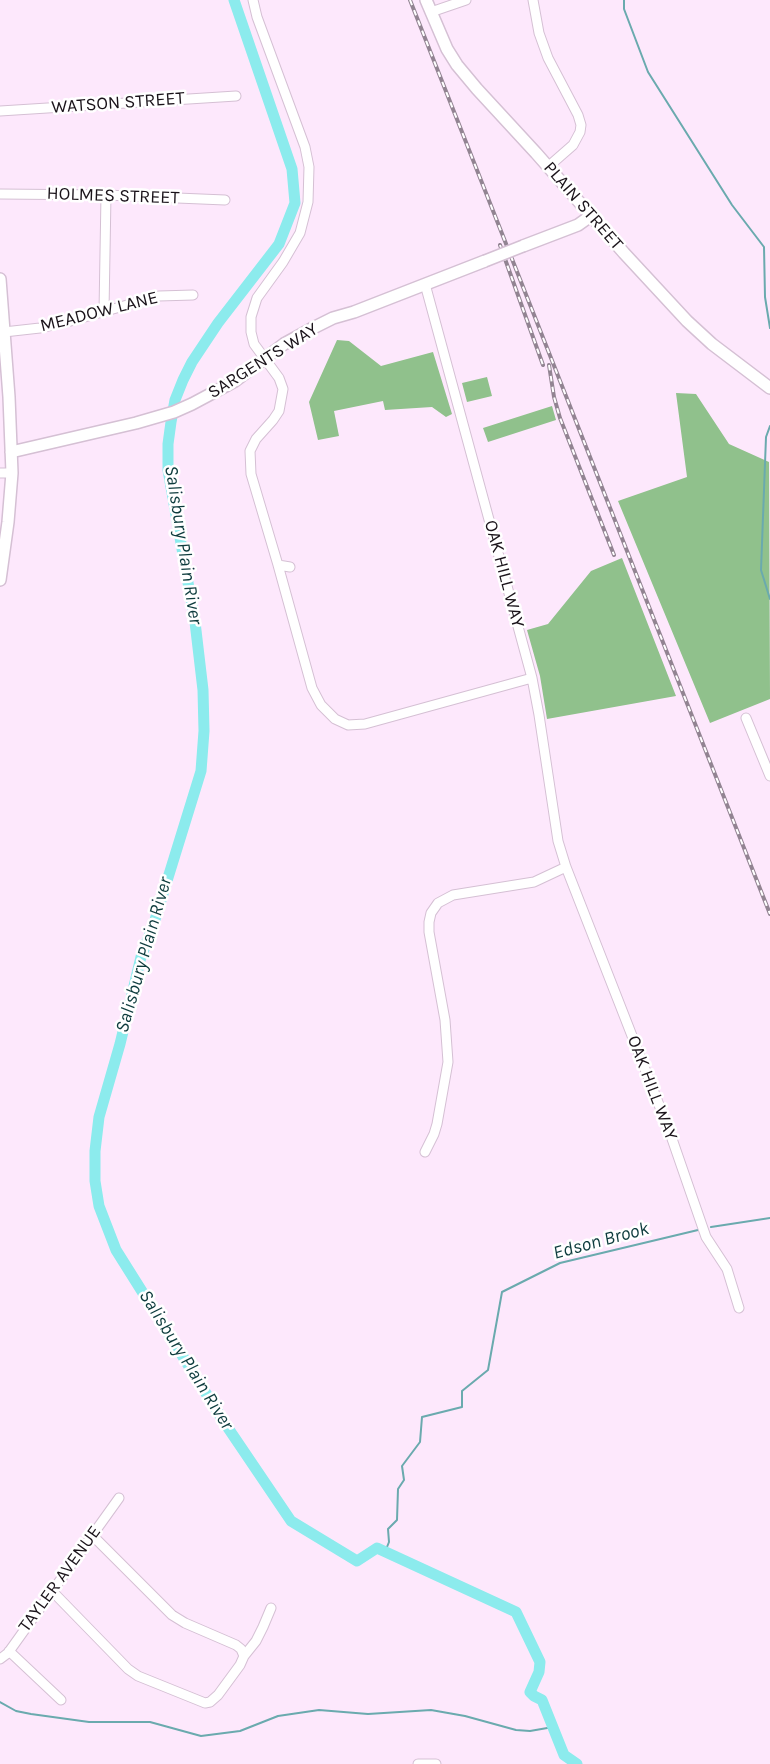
<!DOCTYPE html>
<style>
body{margin:0}
canvas{display:block;background:#fde8fc}
</style>
<canvas width="770" height="1764"></canvas>
<script>
const ctx = document.querySelector('canvas').getContext('2d');
ctx.lineJoin = 'round';
function paint(path, color) { ctx.fillStyle = color; ctx.fill(path, 'evenodd'); }
const toPath = rows => new Path2D(rows.map(r => 'M' + r).join(''));
function trace(path, color, width, dash) { ctx.strokeStyle = color; ctx.lineWidth = width; ctx.lineCap = dash ? 'butt' : 'round'; ctx.setLineDash(dash || []); ctx.stroke(path); }
function write(font, color, halo, rows, align = 'center') {
  ctx.font = font + ' Karla,sans-serif'; ctx.lineWidth = 5; ctx.setLineDash([]); ctx.textBaseline = 'middle'; ctx.strokeStyle = halo; ctx.fillStyle = color; for (const [text, x, y, turn = 0] of rows) {
    ctx.save(); ctx.translate(x, y); ctx.rotate((+turn || 0) * Math.PI / 180); ctx.textAlign = isNaN(turn) ? turn : align; if (halo) ctx.strokeText(text, 0, 0); ctx.fillText(text, 0, 0); ctx.restore();
  }
}
paint(toPath([
 [337,340,349,341,381,366,433,352,452,414,446,417,432,407,385,410,383,401,334,411,339,436,318,440,309,402],
 [487,377,492,396,467,402,462,383],
 [676,393,696,394,729,444,769,462,770,699,710,723,618,501,687,477],
 [552,406,556,420,488,442,483,428],
 [622,558,676,696,547,719,540,676,527,630,548,624,591,571]
]), '#90c18c');
trace(toPath([
 [624,0,624,9,648,72,732,205,764,247,765,297,770,328],
 [770,426,766,437,761,570,770,599],
 [711,1227,770,1218],
 [385,1552,389,1542,388,1529,397,1520,398,1489,404,1480,402,1466,420,1442,422,1417,462,1407,462,1391,488,1370,502,1292,560,1263,698,1230],
 [0,1702,16,1711,31,1714,89,1722,150,1722,201,1736,240,1731,278,1716,319,1710,368,1714,431,1710,465,1716,516,1730,530,1731,553,1727]
]), '#6aaaae', 2);
trace(toPath([
 [234,0,292,169,295,203,279,244,218,323,192,362,183,380,175,400,171,422,168,444,168,470,195,622,203,690,204,731,201,771,154,923,141,957,120,1044,99,1117,95,1151,95,1181,99,1206,116,1250,224,1422,291,1521,357,1561,377,1548,516,1612,540,1662,539,1672,530,1692,534,1696,542,1700,564,1755,577,1764]
]), '#8cebed', 11);
const minor = toPath([
 [253,0,257,17,305,147,309,167,308,202,300,233,283,262,257,298,251,317,251,332,254,344,279,378,283,389,279,411,273,420,256,439,250,451,251,474,278,565,290,567],
 [533,0,539,33,548,58,578,115,581,125,580,132,573,145,549,166],
 [431,12,466,0],
 [0,111,236,96],
 [0,194,106,195,225,200],
 [425,284,532,678,539,715,558,841,566,867,670,1133,706,1237,727,1269,739,1308],
 [104,311,106,195],
 [4,332,40,328,67,322,159,296,193,295],
 [0,473,12,473],
 [278,565,312,688,321,705,335,719,348,725,365,724,532,678],
 [746,718,770,776],
 [425,1152,434,1134,437,1124,448,1062,445,1020,429,932,429,922,431,913,438,903,453,895,534,882,566,867],
 [92,1535,172,1615,185,1623,236,1645,241,1649,244,1656],
 [52,1591,128,1669,138,1676,205,1703,210,1702,218,1695,240,1665,244,1656,256,1641,263,1627,271,1608],
 [9,1651,61,1700],
 [0,1659,8,1653,119,1498],
 [418,1764,436,1764]
]);
const major = toPath([
 [426,0,447,49,457,65,477,89,536,153,624,253,687,321,712,344,770,388],
 [523,246,578,225,592,215],
 [0,279,9,397,12,473,8,522,0,580],
 [11,452,136,423,174,412,192,404,235,381,284,344,313,328,333,318,354,312,485,261]
]);
trace(minor, '#d5c0d4', 11);
trace(major, '#d5c0d4', 14);
trace(minor, '#fff', 9);
trace(major, '#fff', 11);
const rail = toPath([
 [410,0,770,914],
 [500,245,543,365],
 [549,365,554,397,560,418,614,555]
]);
trace(rail, '#928492', 4);
trace(rail, '#fff', 2, [5.5]);
const majorBridge = toPath([
 [485,261,523,246]
]);
trace(majorBridge, '#d5c0d4', 14, []);
trace(majorBridge, '#fff', 11);
write('18px', '#1a131a', '#fff', [
 ["WATSON STREET",118,103,-4],
 ["HOLMES STREET",113,196,2],
 ["PLAIN STREET",583,206,49],
 ["MEADOW LANE",99,312,-14],
 ["SARGENTS WAY",263,361,-32],
 ["OAK HILL WAY",504,574,75],
 ["OAK HILL WAY",652,1088,69],
 ["TAYLER AVENUE",60,1579,-54]
]);
write('italic 19px', '#0d3b3d', '#fff', [
 ["Salisbury Plain River",183,545,81],
 ["Salisbury Plain River",144,955,-74],
 ["Edson Brook",601,1241,-15],
 ["Salisbury Plain River",186,1360,58]
]);
</script>
